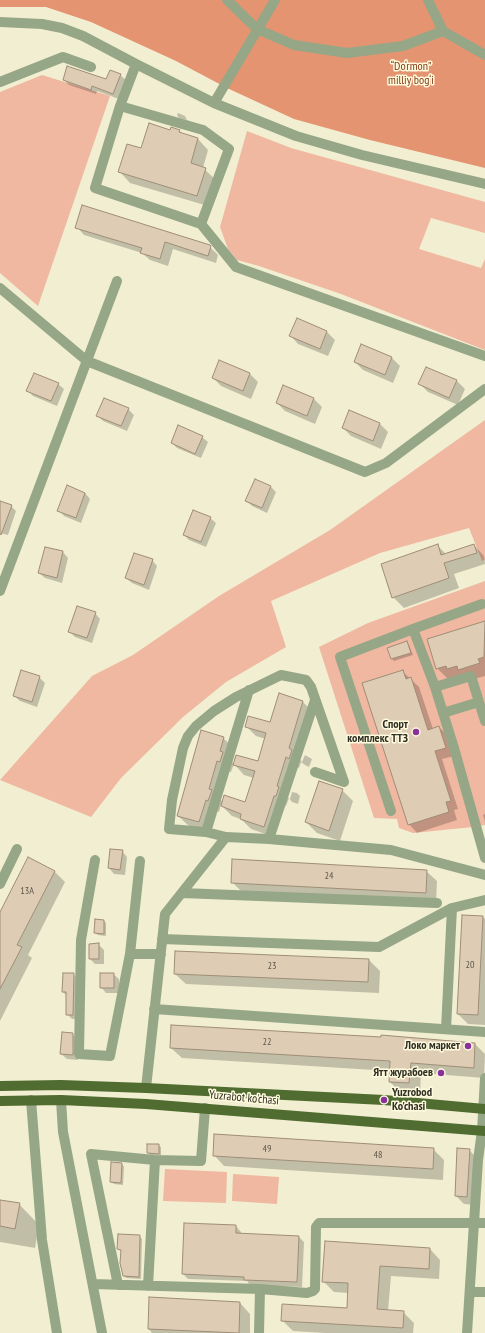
<!DOCTYPE html>
<meta charset="utf-8">
<style>
body{margin:0}
canvas{display:block;background:#f1eed1}
</style>
<canvas width="485" height="1333"></canvas>
<script>
const ctx = document.querySelector('canvas').getContext('2d');
ctx.lineJoin = 'round';
function paint(path, color) { ctx.fillStyle = color; ctx.fill(path, 'evenodd'); }
const toPath = rows => new Path2D(rows.map(r => 'M' + r).join(''));
function trace(path, color, width, dash) { ctx.strokeStyle = color; ctx.lineWidth = width; ctx.lineCap = dash ? 'butt' : 'round'; ctx.setLineDash(dash || []); ctx.stroke(path); }
function write(font, color, halo, rows, align = 'center') {
  ctx.font = font + ' "PT Sans Narrow",sans-serif'; ctx.lineWidth = 3; ctx.setLineDash([]); ctx.textBaseline = 'middle'; ctx.strokeStyle = halo; ctx.fillStyle = color; for (const [text, x, y, turn = 0] of rows) {
    ctx.save(); ctx.translate(x, y); ctx.rotate((+turn || 0) * Math.PI / 180); ctx.textAlign = isNaN(turn) ? turn : align; if (halo) ctx.strokeText(text, 0, 0); ctx.fillText(text, 0, 0); ctx.restore();
  }
}
paint(toPath([
 [42,75,110,96,38,306,0,273,0,92],
 [247,131,291,148,485,202,485,233,431,218,419,249,481,268,485,259,485,350,341,294,259,266,237,260,228,249,220,227],
 [485,420,485,560,482,561,469,528,380,553,271,601,286,647,226,682,183,717,121,778,91,817,0,780,92,676,133,655,219,596,330,530],
 [485,581,485,825,473,827,413,833,399,828,397,819,374,818,319,647,368,623],
 [165,1169,227,1172,226,1203,163,1201],
 [233,1174,279,1177,277,1204,232,1201]
]), '#f0b8a0');
paint(toPath([
 [0,0,485,0,485,168,370,140,294,119,227,88,176,61,91,22,46,7,0,7]
]), '#e49470');
paint(toPath([
 [120,75,126,80,119,99,97,91,96,94,69,85,64,80,107,81],
 [178,113,185,116,187,120,179,118,177,115],
 [170,131,179,131,183,134,198,139,208,150,203,168,216,180,208,206,130,183,120,172,142,149],
 [77,227,210,247,218,255,216,263,173,249,168,266,150,260,142,253,84,235],
 [297,319,327,332,335,340,328,356,298,344,290,335],
 [362,345,392,358,400,366,393,383,363,370,355,362],
 [220,362,250,374,258,382,251,399,221,386,213,378],
 [456,380,465,389,458,405,428,392,420,384],
 [58,384,64,389,57,406,33,396,27,390],
 [284,386,314,399,322,407,315,424,285,411,277,403],
 [128,409,134,415,127,431,103,421,98,416],
 [350,412,380,424,388,432,381,449,351,436,343,428],
 [202,437,208,442,201,458,177,448,172,443],
 [271,487,276,492,267,513,252,506,247,501],
 [85,493,90,499,81,523,64,516,59,510],
 [0,502,11,506,16,511,8,535,0,533],
 [210,518,216,523,206,547,189,540,184,535],
 [437,545,446,554,474,545,484,556,485,564,454,574,459,588,404,608,393,597],
 [45,548,63,552,68,558,62,583,45,578,39,573],
 [152,560,157,566,149,590,132,583,126,578],
 [95,613,100,619,92,643,75,637,70,632],
 [484,622,485,623,485,676,470,680,448,679,437,668],
 [406,642,409,645,413,655,394,661,392,659,388,648],
 [402,671,419,687,433,729,439,727,447,735,454,756,442,759,458,809,454,810,457,820,417,833,409,824],
 [39,677,45,683,37,707,20,701,14,696],
 [279,695,303,702,313,712,299,758,302,762,305,755,312,759,309,767,305,765,301,762,299,768,296,767,287,796,290,799,292,792,297,793,300,796,298,804,292,802,289,798,286,806,284,805,274,837,251,829,241,819,232,816,221,805,219,812,216,811,210,832,189,826,178,816,223,738,234,748,231,761,234,764,258,762,266,739,256,736,246,726,270,723],
 [234,764,244,775,254,778,246,804,223,802,220,799,227,771,231,772],
 [342,790,353,801,340,841,317,833,306,822],
 [485,814,485,822,483,815],
 [122,851,127,857,125,875,114,874,109,868],
 [54,871,65,882,28,955,32,958,0,1021,0,914],
 [426,871,437,881,436,903,243,893,232,882],
 [483,917,485,919,485,1025,468,1024,458,1014],
 [104,921,106,923,106,936,98,935,95,933],
 [98,944,104,950,104,964,95,964,90,959],
 [176,952,369,960,380,971,379,993,186,984,175,974],
 [73,974,78,979,77,1019,72,1019,67,1014,67,996,63,992],
 [113,974,119,979,119,993,106,993,101,987],
 [72,1034,78,1039,78,1060,67,1059,61,1054],
 [382,1036,475,1044,485,1054,484,1078,421,1073,420,1094,400,1092,390,1082,390,1071,182,1058,171,1048,382,1038],
 [158,1145,161,1147,161,1156,150,1155,148,1152],
 [433,1149,444,1160,443,1180,224,1166,214,1155],
 [469,1150,477,1158,475,1205,464,1204,456,1196],
 [122,1164,124,1167,123,1185,114,1184,111,1182],
 [0,1201,19,1204,39,1225,35,1248,0,1242],
 [236,1226,241,1232,241,1234,299,1237,304,1242,302,1287,250,1285,247,1281,188,1279,183,1274],
 [139,1236,142,1239,141,1279,126,1278,124,1276,122,1252,118,1249],
 [430,1249,440,1260,439,1279,391,1276,388,1311,403,1312,414,1323,413,1333,325,1333,293,1331,282,1320,347,1309,348,1293,334,1292,323,1281],
 [150,1298,240,1303,250,1314,250,1333,152,1333,149,1329]
]), '#0003');
const building = toPath([
 [67,66,106,79,110,70,121,74,113,94,92,86,91,90,63,80,67,66],
 [149,123,170,130,171,127,180,130,179,132,198,138,191,163,206,168,197,196,118,172,127,144,141,148,149,123],
 [82,205,210,245,211,246,208,256,165,242,160,259,140,253,142,248,75,228,82,205],
 [297,318,327,331,320,349,289,336,297,318],
 [361,344,392,357,385,375,354,362,361,344],
 [219,360,250,373,243,391,212,378,219,360],
 [426,367,457,380,449,398,418,384,426,367],
 [34,373,59,383,51,401,26,391,34,373],
 [283,385,314,398,307,416,276,403,283,385],
 [104,398,129,408,121,426,96,416,104,398],
 [349,410,380,423,373,441,342,428,349,410],
 [178,425,203,436,195,454,171,443,178,425],
 [255,479,271,486,262,508,245,501,255,479],
 [67,485,85,493,76,518,57,511,67,485],
 [0,501,12,505,1,535,0,534,0,501],
 [193,510,211,517,201,542,183,535,193,510],
 [438,544,441,555,474,544,477,553,444,563,449,578,392,598,381,564,438,544],
 [45,547,63,551,57,578,38,573,45,547],
 [134,553,153,559,144,585,125,578,134,553],
 [77,606,96,612,87,638,68,632,77,606],
 [485,621,484,657,478,659,480,663,458,670,457,666,447,669,446,666,436,669,427,639,485,621],
 [407,641,411,653,391,659,387,648,407,641],
 [21,670,40,676,32,702,13,696,21,670],
 [403,670,406,679,411,677,428,730,439,726,446,748,435,751,451,801,446,802,449,812,408,825,362,683,403,670],
 [279,693,303,701,289,748,292,750,289,759,286,757,277,786,279,787,276,796,274,796,264,827,240,819,241,814,221,806,224,795,245,802,255,771,233,765,236,755,258,761,266,733,245,727,248,716,270,722,279,693],
 [201,730,224,737,220,751,223,752,220,762,217,761,209,789,212,790,208,801,206,800,199,822,177,816,201,730],
 [319,781,343,789,329,831,305,822,319,781],
 [110,849,123,850,120,870,108,868,110,849],
 [28,857,55,871,17,945,22,947,0,989,0,912,28,857],
 [232,859,427,870,426,893,231,883,232,859],
 [462,915,483,916,478,1015,457,1014,462,915],
 [95,919,104,920,104,934,94,933,95,919],
 [99,943,99,959,89,959,89,944,99,943],
 [175,951,369,959,368,982,174,974,175,951],
 [63,973,74,973,73,1015,66,1015,66,992,62,992,63,973],
 [100,973,114,973,114,988,100,988,100,973],
 [171,1025,381,1037,381,1035,475,1043,474,1068,411,1063,409,1083,389,1082,390,1061,170,1048,171,1025],
 [62,1032,73,1033,73,1055,60,1054,62,1032],
 [214,1134,434,1148,433,1169,213,1156,214,1134],
 [147,1144,159,1144,159,1154,147,1153,147,1144],
 [457,1148,470,1149,467,1197,455,1196,457,1148],
 [111,1162,122,1163,121,1183,110,1182,111,1162],
 [0,1200,20,1203,15,1229,0,1226,0,1200],
 [184,1223,236,1225,236,1233,299,1236,297,1282,244,1280,244,1277,182,1274,184,1223],
 [118,1234,140,1235,139,1277,123,1276,120,1263,121,1250,117,1249,118,1234],
 [325,1241,430,1248,429,1269,380,1266,377,1309,404,1311,403,1328,281,1321,282,1304,347,1308,348,1283,322,1282,325,1241],
 [149,1297,240,1302,239,1333,148,1329,149,1297]
]);
paint(building, '#dfccb5');
trace(building, '#9f8d77', 1);
trace(toPath([
 [227,0,257,29,294,45,347,53,403,46,443,31],
 [428,0,443,31,485,55],
 [0,22,42,24,62,28,83,36,136,64,214,103,296,136,362,155,485,184],
 [136,64,120,106,95,188,201,224,236,267,485,356],
 [0,82,63,57,91,67],
 [214,103,275,0],
 [120,106,203,130,229,149,201,224],
 [0,288,87,361,365,472,386,463,485,389],
 [0,591,117,281],
 [413,629,482,604],
 [443,713,479,702],
 [485,721,471,676,435,687,454,748,485,858],
 [391,811,340,657,413,629,435,687],
 [206,832,249,690],
 [226,837,206,832,169,829,172,800,183,748,188,736,196,726,214,711,236,697,281,675,306,680,311,687,344,782,315,772],
 [269,839,315,700],
 [95,860,81,940,79,1054,110,1056,130,954,140,861],
 [0,884,17,849],
 [182,893,437,903],
 [162,939,379,947,452,908,485,900],
 [130,954,161,954],
 [154,1009,485,1032],
 [446,1029,452,908],
 [146,1088,165,914,226,837,269,839,391,850,485,875],
 [31,1100,42,1240,57,1333],
 [61,1100,63,1132,102,1333],
 [93,1284,260,1289,307,1293,313,1291,315,1289,316,1227,319,1223,485,1223],
 [118,1285,91,1154,155,1160,201,1161,205,1108],
 [148,1286,155,1160],
 [470,1292,485,1292],
 [259,1333,260,1289],
 [467,1333,478,1160,482,1131,485,1078]
]), '#96a787', 10);
trace(toPath([
 [0,1086,61,1085,146,1088,384,1100,485,1109],
 [0,1101,61,1100,146,1104,485,1131]
]), '#506c30', 10);
for (const [x, y, r, color] of [
 [416,732,4,"#89309c"],
 [468,1046,4,"#89309c"],
 [441,1073,4,"#89309c"],
 [384,1100,4,"#89309c"]
]) { const dot = new Path2D(); dot.arc(x, y, r, 0, 2 * Math.PI); ctx.fillStyle = color; ctx.fill(dot); trace(dot, '#fffbde', 1.5); }
write('10px', '#5b5648', null, [
 ["24",329,876],
 ["13А",27,891],
 ["20",470,965],
 ["23",272,966],
 ["22",267,1042],
 ["49",267,1149],
 ["48",378,1155]
]);
write('12px', '#813913', '#fffbde', [
 ["“Do‘rmon”",411,67],
 ["milliy bog‘i",411,81]
]);
write('bold 12px', '#2f2e23', '#fffbde', [
 ["Спорт",408,725],
 ["комплекс ТТЗ",408,739],
 ["Локо маркет",460,1046],
 ["Ятт журабоев",433,1073],
 ["Yuzrobod",392,1093,"left"],
 ["Ko'chasi",392,1107,"left"]
], 'right');
write('12px', '#2f2e23', '#fffbde', [
 ["Yuzrabot ko'chasi",244,1098,5]
]);
</script>
